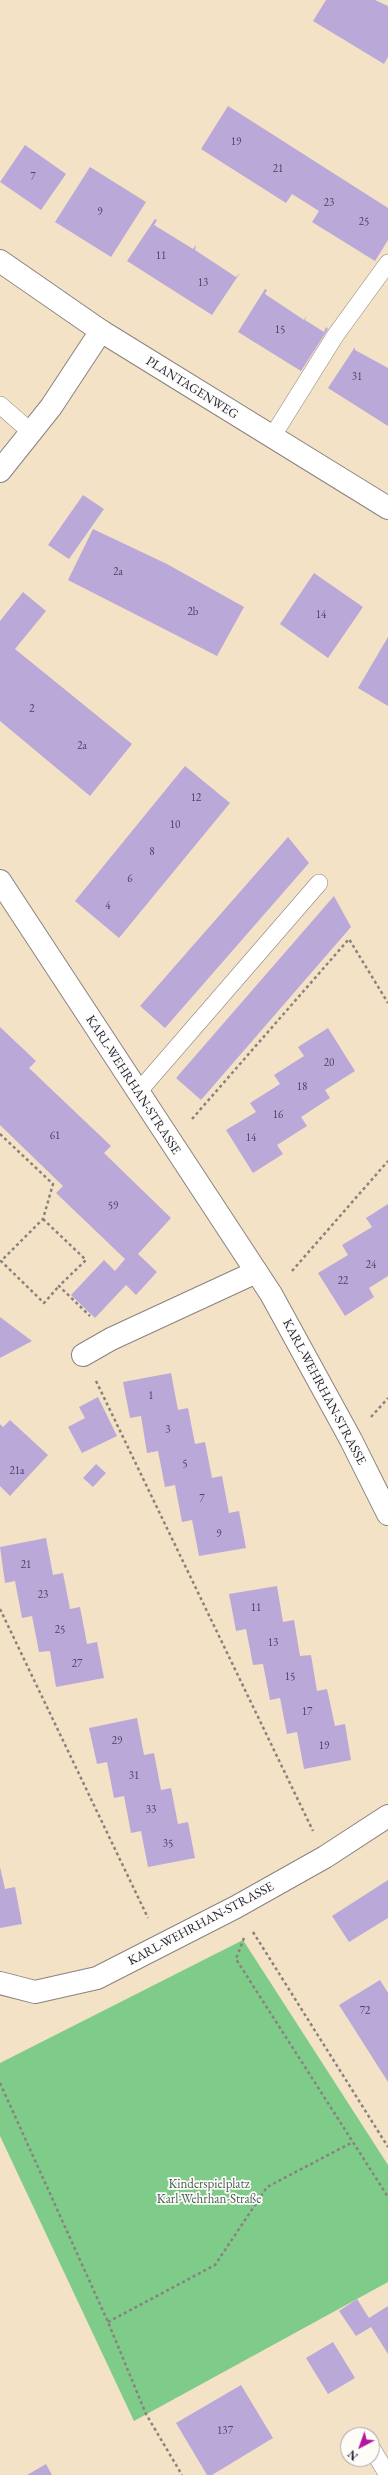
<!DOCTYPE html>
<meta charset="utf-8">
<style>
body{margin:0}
#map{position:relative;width:388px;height:2475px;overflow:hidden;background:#f3e2c6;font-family:"EB Garamond",serif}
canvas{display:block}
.north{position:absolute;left:340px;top:2427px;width:40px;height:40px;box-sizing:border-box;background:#fdfcf7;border:1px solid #a5a5ac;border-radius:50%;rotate:221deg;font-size:11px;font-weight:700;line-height:16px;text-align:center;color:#22223b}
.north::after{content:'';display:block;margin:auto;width:14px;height:18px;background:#b5179e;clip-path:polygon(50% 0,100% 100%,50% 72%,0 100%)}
</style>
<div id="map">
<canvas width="388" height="2475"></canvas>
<div class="north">N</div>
</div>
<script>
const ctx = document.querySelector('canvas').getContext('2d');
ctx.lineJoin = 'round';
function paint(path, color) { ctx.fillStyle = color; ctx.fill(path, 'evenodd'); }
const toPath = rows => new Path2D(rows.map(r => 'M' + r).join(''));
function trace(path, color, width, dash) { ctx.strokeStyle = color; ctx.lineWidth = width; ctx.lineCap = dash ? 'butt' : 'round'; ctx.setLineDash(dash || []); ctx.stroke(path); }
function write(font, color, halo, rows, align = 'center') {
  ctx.font = font + ' "EB Garamond",serif'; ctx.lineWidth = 3.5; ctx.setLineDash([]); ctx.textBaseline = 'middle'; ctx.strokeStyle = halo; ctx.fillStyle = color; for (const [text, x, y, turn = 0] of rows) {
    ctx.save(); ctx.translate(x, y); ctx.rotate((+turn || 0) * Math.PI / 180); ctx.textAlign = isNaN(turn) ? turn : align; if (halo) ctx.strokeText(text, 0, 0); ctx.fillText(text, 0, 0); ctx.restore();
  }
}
paint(toPath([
 [243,1940,388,2165,388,2282,134,2421,0,2136,0,2063]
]), '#7fcb89');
paint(toPath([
 [326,0,375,0,388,6,388,57,384,64,313,21],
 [228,106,388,208,388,240,375,261,312,222,319,211,292,194,286,203,201,149],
 [25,145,66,174,41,210,0,182],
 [90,167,146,202,111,257,55,222],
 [155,219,157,220,154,225,193,249,196,245,195,250,236,277,240,273,212,315,127,261],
 [265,289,267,290,265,294,304,320,307,315,305,320,324,332,326,327,328,329,301,371,238,332],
 [355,347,355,350,388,368,388,426,328,388],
 [83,495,104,509,69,559,48,545],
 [93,529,167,564,244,607,217,656,68,580],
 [314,573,363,607,328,658,280,624],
 [23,592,46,611,15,649,132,744,90,796,0,721,0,621],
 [388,637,388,706,358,688],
 [185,766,230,803,119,938,75,901],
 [288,837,309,863,165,1028,140,1006],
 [334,896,351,927,201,1100,176,1078],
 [0,1027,36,1061,29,1068,111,1146,104,1153,171,1218,138,1254,157,1272,136,1295,126,1285,95,1318,71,1295,104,1260,115,1271,125,1259,56,1193,63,1186,0,1125],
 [328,1028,355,1071,325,1090,330,1098,301,1117,307,1126,277,1145,283,1154,253,1173,226,1130,256,1112,250,1103,280,1084,274,1075,304,1056,298,1047],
 [388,1204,388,1276,369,1288,374,1297,345,1316,318,1273,348,1255,342,1245,372,1227,366,1218],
 [0,1317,32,1341,0,1358],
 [171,1373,178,1410,188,1408,195,1444,205,1442,212,1478,222,1476,229,1513,239,1511,246,1548,199,1556,192,1520,182,1522,175,1485,165,1487,158,1451,147,1453,141,1416,130,1418,123,1382],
 [98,1397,117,1436,82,1453,68,1427,85,1418,79,1407],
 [10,1420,48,1455,10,1496,0,1486,0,1424,3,1427],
 [96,1464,106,1473,93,1487,83,1478],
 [46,1538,53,1575,63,1573,70,1609,80,1607,87,1644,97,1642,104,1678,56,1687,50,1651,39,1652,32,1616,22,1618,15,1581,5,1583,0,1547],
 [277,1586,283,1622,294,1620,300,1656,311,1655,317,1691,327,1689,335,1726,345,1724,351,1760,304,1769,297,1732,287,1734,280,1698,270,1700,263,1664,253,1665,246,1629,236,1631,229,1594],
 [137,1718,144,1755,154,1753,161,1790,171,1788,178,1824,188,1822,195,1858,148,1867,141,1831,131,1833,124,1796,114,1798,107,1762,97,1764,89,1728],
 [0,1867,5,1889,15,1887,22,1924,0,1928],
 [388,1880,388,1918,349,1942,332,1916],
 [380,1980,388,1993,388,2082,339,2005],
 [357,2299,369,2318,388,2306,388,2354,371,2327,356,2336,339,2311],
 [333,2342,355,2378,328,2394,306,2358],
 [241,2385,273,2438,212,2475,207,2475,176,2423],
 [46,2464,52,2475,27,2475]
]), '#baa8d9');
const lane = toPath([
 [0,405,31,432],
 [272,437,335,336,388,263],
 [139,1091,319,883],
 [372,2449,388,2475]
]);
const street = toPath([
 [0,471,51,407,101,331],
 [0,881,271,1294,351,1440,388,1514],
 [83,1355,111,1339,256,1272],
 [0,1983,35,1992,97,1978,236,1907,325,1857,388,1816]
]);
const secondary = toPath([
 [0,261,101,331,388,508]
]);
trace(lane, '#8a8280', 18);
trace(street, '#8a8280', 24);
trace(secondary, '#8a8280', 24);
trace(toPath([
 [192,1119,349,939,388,1003],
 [0,1134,53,1184,43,1219,1,1261,44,1303,59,1286],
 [43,1219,86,1260,59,1286,90,1316],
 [292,1271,388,1161],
 [96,1381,313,1831],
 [371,1417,388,1398],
 [0,1609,148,1918],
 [253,1932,388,2147],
 [244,1938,236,1959,388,2197],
 [0,2083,108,2322,146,2414,182,2475],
 [108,2322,215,2265,267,2187,353,2142]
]), '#8a8280', 2.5, [3, 3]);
trace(lane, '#fff', 17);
trace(street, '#fff', 22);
trace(secondary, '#fff', 22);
write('11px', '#484462', null, [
 ["19",236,142],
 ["21",278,169],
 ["7",33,177],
 ["23",329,203],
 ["9",100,212],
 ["25",364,222],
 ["11",161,256],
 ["13",203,283],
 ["15",280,330],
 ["31",357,377],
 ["2a",118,572],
 ["2b",193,612],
 ["14",321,615],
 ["2",32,709],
 ["2a",82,746],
 ["12",196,798],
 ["10",175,825],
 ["8",152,852],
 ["6",130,879],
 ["4",108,906],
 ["20",329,1063],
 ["18",302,1087],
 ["16",278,1115],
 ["61",55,1136],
 ["14",251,1138],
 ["59",113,1206],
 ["24",371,1265],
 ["22",343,1281],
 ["1",151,1396],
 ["3",168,1430],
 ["5",185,1464],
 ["21a",17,1471],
 ["7",202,1499],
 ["9",219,1534],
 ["21",26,1565],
 ["23",43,1595],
 ["11",256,1608],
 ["25",60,1630],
 ["13",273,1643],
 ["27",77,1664],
 ["15",290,1677],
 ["17",307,1712],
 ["29",117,1741],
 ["19",324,1746],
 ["31",134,1776],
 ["33",151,1810],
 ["35",168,1844],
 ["72",365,2011],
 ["137",225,2431]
]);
write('13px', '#22223b', '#fdfcf7', [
 ["PLANTAGENWEG",192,388,32],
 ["KARL-WEHRHAN-STRASSE",133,1085,57],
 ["KARL-WEHRHAN-STRASSE",324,1392,62],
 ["KARL-WEHRHAN-STRASSE",201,1924,-28]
]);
write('13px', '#435d56', '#fdfcf7', [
 ["Kinderspielplatz",209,2184],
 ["Karl-Wehrhan-Straße",209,2199]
]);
</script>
